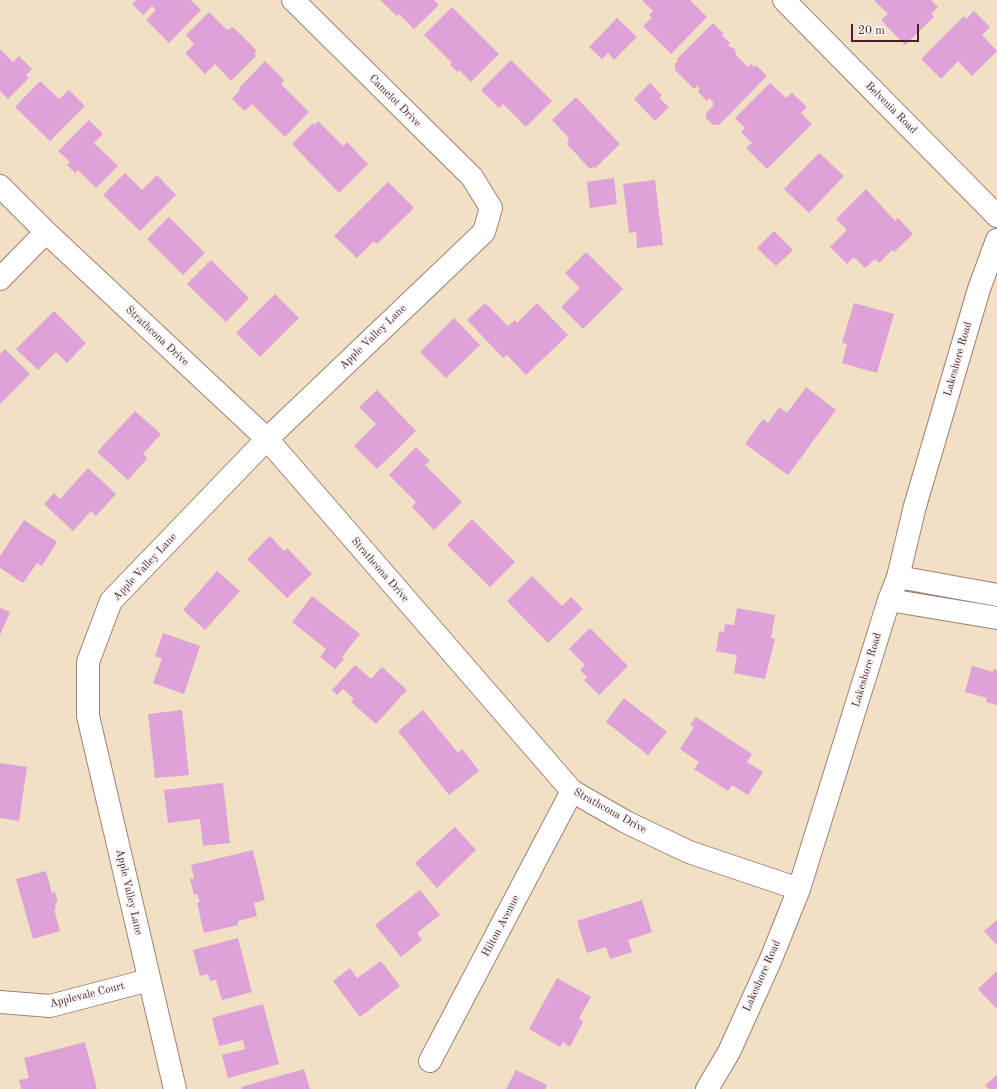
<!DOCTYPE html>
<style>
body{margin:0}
#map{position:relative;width:997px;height:1089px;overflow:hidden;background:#f1e0c3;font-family:"Old Standard TT",serif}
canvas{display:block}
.scale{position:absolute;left:851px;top:24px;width:68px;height:18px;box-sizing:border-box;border:2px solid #4a1f2b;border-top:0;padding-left:5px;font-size:12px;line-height:14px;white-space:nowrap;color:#4a1f2b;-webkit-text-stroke:3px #f6f6f2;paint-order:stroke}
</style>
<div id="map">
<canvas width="997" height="1089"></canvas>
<div class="scale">20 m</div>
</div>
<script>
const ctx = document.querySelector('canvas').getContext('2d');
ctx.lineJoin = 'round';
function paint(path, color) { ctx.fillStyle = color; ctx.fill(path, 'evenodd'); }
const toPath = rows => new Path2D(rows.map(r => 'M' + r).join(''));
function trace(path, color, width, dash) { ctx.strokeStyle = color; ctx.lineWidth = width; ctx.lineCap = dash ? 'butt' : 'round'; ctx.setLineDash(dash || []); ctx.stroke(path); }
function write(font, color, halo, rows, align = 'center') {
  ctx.font = font + ' "Old Standard TT",serif'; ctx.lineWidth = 3.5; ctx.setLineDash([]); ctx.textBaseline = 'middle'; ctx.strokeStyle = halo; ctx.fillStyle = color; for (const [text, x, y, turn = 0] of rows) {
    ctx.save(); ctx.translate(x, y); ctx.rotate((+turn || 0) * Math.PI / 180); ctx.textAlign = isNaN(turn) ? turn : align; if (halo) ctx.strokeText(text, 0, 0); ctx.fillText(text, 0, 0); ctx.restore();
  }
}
paint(toPath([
 [137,0,191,0,201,10,169,43,146,20,156,10,152,6,143,15,132,4],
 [380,0,434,0,439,5,414,29,399,14,397,16],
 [642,0,690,0,707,17,671,54,643,26,652,18,649,15,653,11],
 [874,0,931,0,938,7,931,14,934,17,905,45,881,20,888,14],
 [452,7,499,54,471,82,459,70,457,72,450,65,452,63,424,35],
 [974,11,990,27,982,35,997,51,972,76,958,61,941,79,921,59,964,16,966,19],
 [209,12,227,30,233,27,257,51,254,54,256,56,231,81,215,64,205,74,185,53,194,44,186,35],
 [617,18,637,37,614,60,608,53,602,59,589,47],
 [713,23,724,34,722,35,730,43,728,46,735,49,736,55,748,67,751,64,754,67,756,65,767,76,719,125,713,125,706,118,706,113,713,106,713,102,709,98,707,101,698,92,700,89,697,86,694,89,675,70,675,64,678,61,677,59],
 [0,49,13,62,19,56,32,69,26,75,29,78,8,99,0,91],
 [511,60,552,101,526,127,503,104,499,108,481,90],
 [265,61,284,80,281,84,309,112,285,137,252,104,245,111,232,99,240,90,239,88],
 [40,81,59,99,69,90,85,106,50,141,15,107],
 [650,83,662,95,659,98,669,107,655,121,634,99],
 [770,83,786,98,792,93,807,107,801,113,812,124,767,169,746,148,752,143,741,132,745,128,735,118],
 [576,97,620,144,595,168,593,167,590,169,567,144,569,138,552,120],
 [89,120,103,134,94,143,118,166,96,188,78,170,75,173,67,165,70,162,58,151],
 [318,121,343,146,347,142,368,164,339,193,292,144,313,123,315,125],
 [819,153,844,176,809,213,784,189],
 [125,173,142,190,157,175,176,195,140,231,103,195],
 [614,178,617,204,590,208,587,182],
 [655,180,663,245,637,248,636,232,629,233,623,184],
 [388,182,414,208,377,244,374,241,357,258,334,236],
 [866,189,895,221,898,218,913,234,894,252,892,250,879,263,875,259,865,268,854,257,847,264,830,247,847,230,836,219],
 [169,217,205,253,183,275,147,239],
 [774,231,793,250,776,266,757,248],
 [586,252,623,289,583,329,561,307,580,288,565,273],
 [211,260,249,298,226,322,187,284],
 [275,294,299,318,260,357,236,333],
 [485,303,508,326,515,320,517,323,537,303,568,335,526,375,507,355,503,358,467,320],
 [854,303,894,314,877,373,842,363,847,344,842,343],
 [54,311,86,343,67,363,56,352,38,370,16,349],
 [454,318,480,345,446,378,420,352],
 [5,349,30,374,0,404,0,354],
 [806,387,836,410,788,475,745,444,763,419,768,423,779,407,787,413],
 [377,390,416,431,377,469,354,446,376,424,359,407],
 [135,411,161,434,143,454,147,458,146,460,128,480,97,452],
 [416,447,430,461,425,465,462,502,434,530,412,507,416,502,389,475],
 [88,468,116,494,96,516,91,511,73,531,44,504,54,493,60,499],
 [472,519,515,562,490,587,447,545],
 [24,520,57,542,42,566,37,563,23,583,0,568,0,556],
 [270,536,284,551,287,548,312,574,287,598,247,559],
 [217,571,240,591,205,630,183,610],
 [532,576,562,606,571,597,583,609,548,643,507,601],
 [312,596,360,634,342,657,344,659,335,669,320,657,326,649,292,622],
 [0,608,10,612,0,635],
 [737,608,775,615,771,638,775,639,765,679,734,673,737,655,716,651,719,631,724,632,725,624,734,625],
 [590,628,628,666,599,695,584,680,587,677,580,670,585,665,569,649],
 [163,633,200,646,184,694,153,683,162,659,155,656],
 [355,665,371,679,382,667,407,690,376,724,351,702,354,699,343,689,337,695,332,690],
 [972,666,993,672,994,669,997,670,997,705,986,702,987,698,965,692],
 [624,698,667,732,648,755,606,722],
 [182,710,189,775,155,778,148,714],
 [423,710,458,753,462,749,479,771,449,795,398,731],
 [696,717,752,754,747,762,763,772,748,795,732,785,728,791,694,769,699,762,680,749,694,727,690,725],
 [0,763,27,767,19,821,0,818],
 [223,783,230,843,203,846,200,819,168,823,164,790],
 [455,827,476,850,437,888,415,863],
 [253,850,265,900,254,903,257,916,238,921,238,925,204,933,197,903,200,902,197,894,194,895,190,879,194,878,191,865],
 [46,871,52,893,55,892,58,902,55,903,56,909,54,909,60,931,33,939,16,879],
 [420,890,440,915,417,933,422,940,401,957,375,925],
 [642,900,652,932,628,940,632,952,610,959,606,947,587,953,577,921],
 [997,920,997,945,984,931],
 [238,938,252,992,222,1000,216,980,210,981,208,974,200,976,193,950],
 [381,961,400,986,360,1017,333,981,350,968,357,978],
 [997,971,997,1009,978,989],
 [557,978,591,997,579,1018,583,1021,581,1026,570,1047,563,1042,560,1047,529,1029],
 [263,1004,279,1064,228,1078,222,1055,245,1049,243,1040,219,1046,212,1018],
 [85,1042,97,1089,21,1089,19,1080,29,1078,24,1058],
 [304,1069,310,1089,242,1089,241,1087],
 [516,1070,547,1085,545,1089,506,1089],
 [997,1074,997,1089,989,1089,985,1086]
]), '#dea1d8');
const minor = toPath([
 [784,0,997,216],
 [0,186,46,232,267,439,572,791,626,822,689,852,799,889],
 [0,279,46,232],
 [898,577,997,595],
 [889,600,997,618],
 [0,1002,50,1006,149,980],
 [430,1061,572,791],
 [175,1089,88,716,88,662,111,601,267,439,484,232,491,208,472,177,293,0]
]);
const major = toPath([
 [707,1089,729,1052,771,959,799,889,889,600,898,577,915,506,979,289,997,240]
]);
trace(minor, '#9e8077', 24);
trace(major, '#9e8077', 24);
trace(minor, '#fff', 22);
trace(major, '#fff', 22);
write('11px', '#4a1f2b', '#f6f6f2', [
 ["Camelot Drive",395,101,45],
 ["Belvenia Road",891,108,45],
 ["Strathcona Drive",157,336,43],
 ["Apple Valley Lane",373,337,-44],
 ["Lakeshore Road",958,359,-74],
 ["Apple Valley Lane",145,567,-47],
 ["Strathcona Drive",380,570,49],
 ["Lakeshore Road",867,670,-73],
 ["Strathcona Drive",610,811,29],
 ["Apple Valley Lane",129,892,77],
 ["Hilton Avenue",501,926,-62],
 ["Lakeshore Road",762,976,-66],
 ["Applevale Court",87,995,-14]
]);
</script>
